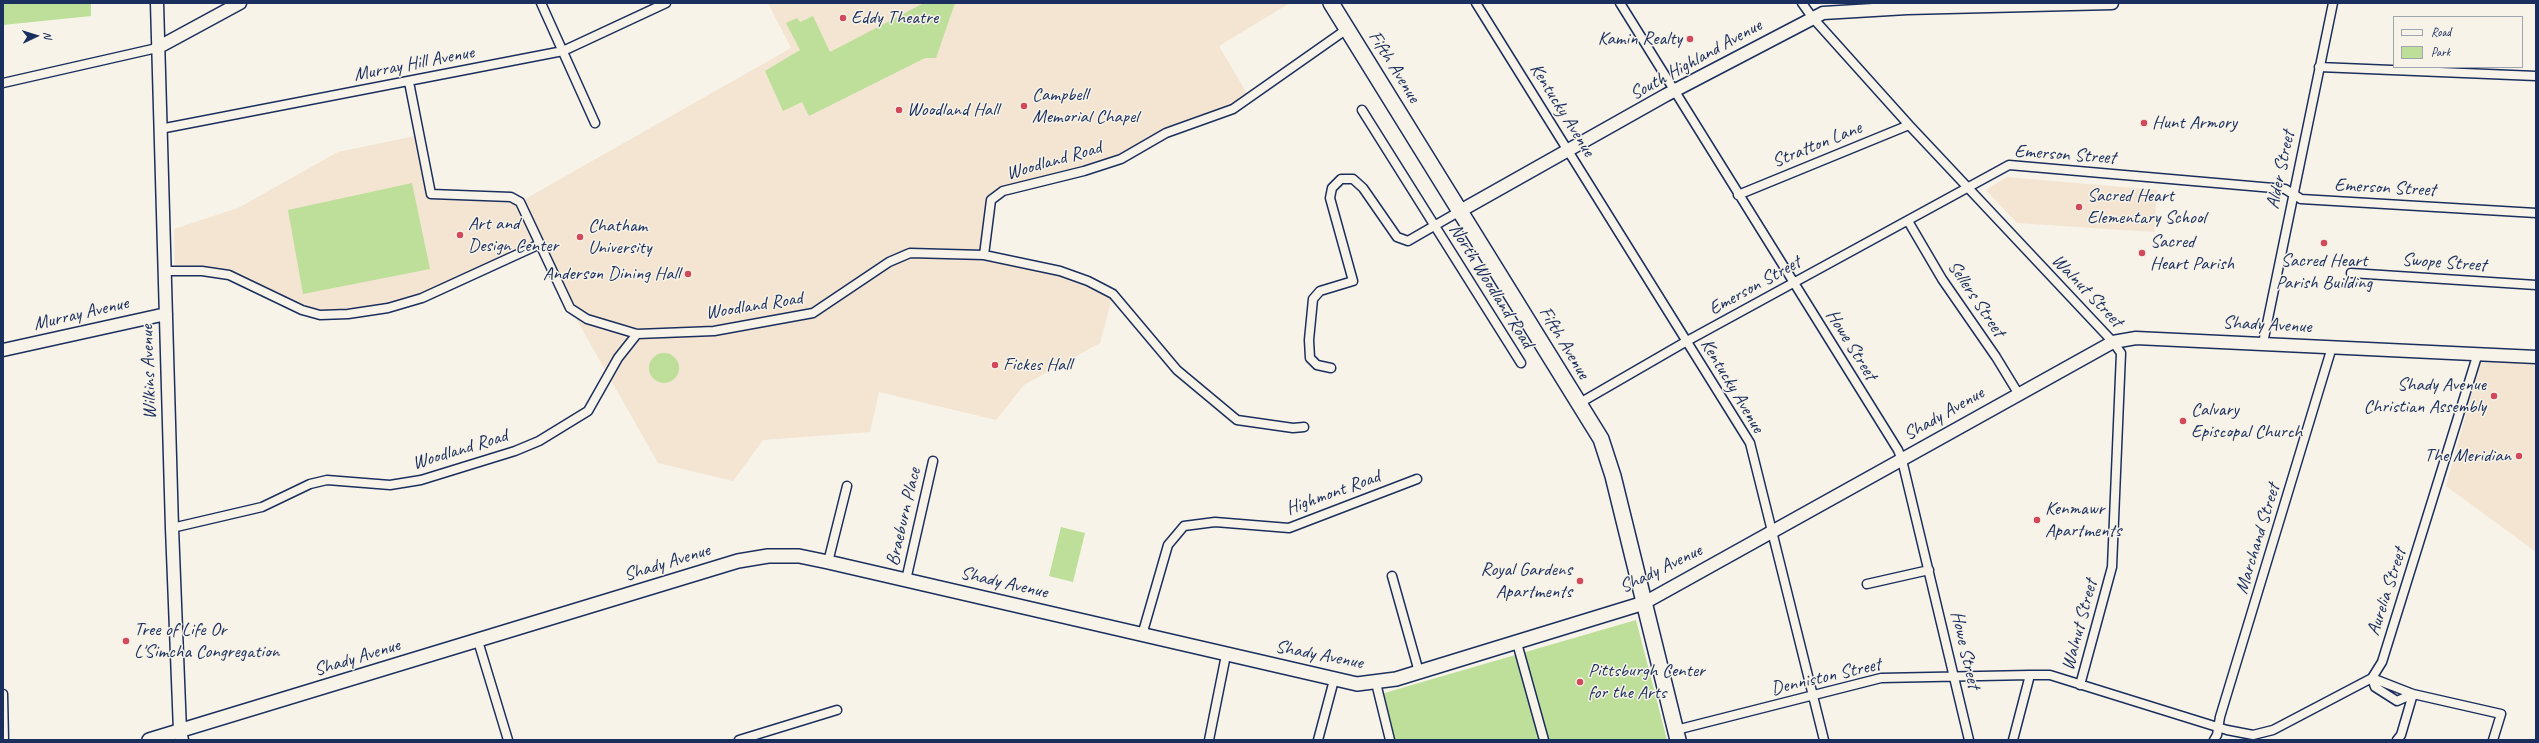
<!DOCTYPE html>
<style>
body{margin:0}
#map{position:relative;width:2539px;height:743px;overflow:hidden;background:#f7f3e8;font-family:Caveat,sans-serif}
canvas{display:block}
.frame{position:absolute;inset:0;border:4px solid #1b2f5e;pointer-events:none}
.legend{position:absolute;left:2393px;top:16px;width:130px;height:52px;box-sizing:border-box;background:#f7f3e8;border:1px solid #9fa5b1;margin:0;padding:5px 7px;list-style:none;font-size:12px;color:#1b2f5e}
.legend li{display:flex;align-items:center;gap:8px;height:20px}
.legend b{width:20px;border:1px solid #9fa5b1}
.north{position:absolute;left:16px;top:16px;width:40px;height:40px;-webkit-text-stroke:3px #f7f3e8;paint-order:stroke;rotate:86deg;font-size:11px;font-weight:700;line-height:16px;text-align:center;color:#1b2f5e}
.north::after{content:'';display:block;margin:auto;width:14px;height:18px;background:#1b2f5e;clip-path:polygon(50% 0,100% 100%,50% 72%,0 100%)}
</style>
<div id="map">
<canvas width="2539" height="743"></canvas>
<div class="frame"></div>
<ul class="legend">
<li><b style="height:5px;background:#f7f3e8"></b>Road</li>
<li><b style="height:11px;background:#bddf99"></b>Park</li>
</ul>
<div class="north">N</div>
</div>
<script>
const ctx = document.querySelector('canvas').getContext('2d');
ctx.lineJoin = 'round';
function paint(path, color) { ctx.fillStyle = color; ctx.fill(path, 'evenodd'); }
const toPath = rows => new Path2D(rows.map(r => 'M' + r).join(''));
function trace(path, color, width, dash) { ctx.strokeStyle = color; ctx.lineWidth = width; ctx.lineCap = dash ? 'butt' : 'round'; ctx.setLineDash(dash || []); ctx.stroke(path); }
function write(font, color, halo, rows, align = 'center') {
  ctx.font = font + ' Caveat,sans-serif'; ctx.lineWidth = 3; ctx.setLineDash([]); ctx.textBaseline = 'middle'; ctx.strokeStyle = halo; ctx.fillStyle = color; for (const [text, x, y, turn = 0] of rows) {
    ctx.save(); ctx.translate(x, y); ctx.rotate((+turn || 0) * Math.PI / 180); ctx.textAlign = isNaN(turn) ? turn : align; if (halo) ctx.strokeText(text, 0, 0); ctx.fillText(text, 0, 0); ctx.restore();
  }
}
paint(toPath([
 [768,3,1290,3,1219,46,1249,97,1233,109,1166,133,1121,159,1003,191,991,200,984,255,1060,271,1113,294,1100,343,1024,385,996,420,879,392,870,432,763,440,733,481,658,463,570,308,540,244,388,308,320,315,229,275,175,271,174,229,238,208,338,152,420,135,431,194,511,197,520,202,791,48],
 [2007,177,2157,190,2154,232,2017,223,1986,190],
 [2482,357,2536,362,2536,552,2446,486]
]), '#f3e5d1');
paint(toPath([
 [3,3,91,3,91,16,3,25],
 [924,3,955,3,936,58,925,58,809,116,802,102,783,111,765,71,800,50,786,23,797,18,800,22,813,16,830,52],
 [412,183,430,269,303,294,288,210],
 '649 368a15 15 0 1 1 30 0a15 15 0 1 1-30 0Z',
 [1061,527,1085,533,1073,582,1049,576],
 [1636,620,1667,740,1385,740,1374,696]
]), '#bddf99');
const street = toPath([
 [541,3,595,123],
 [1476,3,1750,443,1824,740],
 [1620,3,1898,450,1902,460,1969,740],
 [1802,3,1812,17,1909,125,2113,342,2121,353,2112,567,2080,685],
 [2319,67,2536,76],
 [409,82,431,194,511,197,520,202,570,308,587,319,637,334,714,331,813,313,889,262,910,253,984,255,991,200,1003,191,1084,171,1121,159,1166,133,1233,109,1347,29],
 [3,83,157,48],
 [1362,110,1521,363],
 [160,129,563,51,666,3],
 [1738,195,1909,125],
 [1908,221,1942,279,1996,357,2018,393],
 [984,255,1060,271,1088,281,1113,294,1177,370,1237,420,1293,428,1304,427],
 [164,271,202,271,229,275,302,310,320,315,348,314,388,308,422,298,540,244],
 [2351,273,2536,285],
 [2263,343,2333,3],
 [1331,368,1317,365,1310,358,1309,340,1313,299,1320,291,1353,281,1330,198,1332,188,1341,179,1353,179,1363,188,1397,237,1408,241,1460,211],
 [1578,404,1687,341,2009,165,2285,189,2301,199,2536,213],
 [172,528,262,507,310,484,327,480,390,485,421,480,515,451,539,441,588,411,618,358,637,334],
 [828,562,847,486],
 [1392,576,1419,672],
 [906,580,933,461],
 [1867,584,1929,570],
 [1142,635,1168,545,1184,526,1215,522,1289,528,1417,479],
 [478,641,508,740],
 [1517,643,1544,740],
 [2372,678,2413,694,2501,714,2493,740],
 [2372,678,2375,687,2397,701,2413,694],
 [1376,683,1390,740],
 [3,694,4,740],
 [1676,730,1881,678,2030,675,2050,675,2227,730,2253,735,2273,730,2372,678,2382,662,2478,353],
 [739,740,837,710],
 [1209,740,1226,655],
 [1318,740,1334,680],
 [2013,740,2030,675],
 [2214,740,2217,735,2220,717,2332,347],
 [2397,740,2401,735,2413,694]
]);
const secondary = toPath([
 [157,3,172,528,180,731,182,740],
 [157,48,240,3],
 [1460,211,1666,95,1823,13,1907,8,2112,3],
 [3,350,166,314],
 [1644,603,2113,342,2136,338,2536,357]
]);
const primary = toPath([
 [149,740,738,561,768,556,799,556,828,562,1357,684,1396,679,1644,603]
]);
const highway = toPath([
 [1331,3,1601,439,1613,476,1678,740]
]);
trace(street, '#1b2f5e', 11);
trace(secondary, '#1b2f5e', 15);
trace(primary, '#1b2f5e', 16);
trace(highway, '#1b2f5e', 18);
trace(street, '#f7f3e8', 8);
trace(secondary, '#f7f3e8', 12);
trace(primary, '#f7f3e8', 13);
trace(highway, '#f7f3e8', 15);
for (const [x, y, r, color] of [
 [843,18,4,"#d1495b"],
 [1690,39,4,"#d1495b"],
 [1024,106,4,"#d1495b"],
 [899,110,4,"#d1495b"],
 [2144,123,4,"#d1495b"],
 [2079,207,4,"#d1495b"],
 [460,235,4,"#d1495b"],
 [580,237,4,"#d1495b"],
 [2324,243,4,"#d1495b"],
 [2142,253,4,"#d1495b"],
 [688,274,4,"#d1495b"],
 [995,365,4,"#d1495b"],
 [2494,396,4,"#d1495b"],
 [2183,421,4,"#d1495b"],
 [2519,456,4,"#d1495b"],
 [2037,520,4,"#d1495b"],
 [1580,581,4,"#d1495b"],
 [126,641,4,"#d1495b"],
 [1580,682,4,"#d1495b"]
]) { const dot = new Path2D(); dot.arc(x, y, r, 0, 2 * Math.PI); ctx.fillStyle = color; ctx.fill(dot); trace(dot, '#f7f3e8', 1.5); }
write('19px', '#1b2f5e', '#f7f3e8', [
 ["Eddy Theatre",851,18],
 ["Kamin Realty",1682,39,"right"],
 ["Campbell",1032,95],
 ["Memorial Chapel",1032,117],
 ["Woodland Hall",907,110],
 ["Hunt Armory",2152,123],
 ["Sacred Heart",2087,196],
 ["Elementary School",2087,218],
 ["Art and",468,224],
 ["Design Center",468,246],
 ["Chatham",588,226],
 ["University",588,248],
 ["Sacred",2150,242],
 ["Heart Parish",2150,264],
 ["Sacred Heart",2324,261,"center"],
 ["Parish Building",2324,283,"center"],
 ["Anderson Dining Hall",680,274,"right"],
 ["Fickes Hall",1003,365],
 ["Shady Avenue",2486,385,"right"],
 ["Christian Assembly",2486,407,"right"],
 ["Calvary",2191,410],
 ["Episcopal Church",2191,432],
 ["The Meridian",2511,456,"right"],
 ["Kenmawr",2045,509],
 ["Apartments",2045,531],
 ["Royal Gardens",1572,570,"right"],
 ["Apartments",1572,592,"right"],
 ["Tree of Life Or",134,630],
 ["L'Simcha Congregation",134,652],
 ["Pittsburgh Center",1588,671],
 ["for the Arts",1588,693]
], 'left');
write('19px', '#1b2f5e', '#f7f3e8', [
 ["South Highland Avenue",1696,60,-29],
 ["Murray Hill Avenue",414,64,-11],
 ["Fifth Avenue",1394,67,58],
 ["Kentucky Avenue",1562,110,58],
 ["Stratton Lane",1817,145,-22],
 ["Emerson Street",2065,155,4],
 ["Woodland Road",1054,161,-16],
 ["Alder Street",2281,170,-78],
 ["Emerson Street",2385,188,3],
 ["Swope Street",2444,263,4],
 ["North Woodland Road",1491,286,58],
 ["Emerson Street",1755,286,-29],
 ["Walnut Street",2087,291,46],
 ["Sellers Street",1976,299,56],
 ["Woodland Road",754,306,-9],
 ["Murray Avenue",81,314,-13],
 ["Shady Avenue",2267,325,3],
 ["Fifth Avenue",1564,343,59],
 ["Howe Street",1851,345,58],
 ["Wilkins Avenue",149,372,-92],
 ["Kentucky Avenue",1732,386,59],
 ["Shady Avenue",1944,414,-30],
 ["Woodland Road",460,450,-17],
 ["Highmont Road",1333,493,-20],
 ["Braeburn Place",904,517,-77],
 ["Marchand Street",2258,539,-73],
 ["Shady Avenue",667,563,-17],
 ["Shady Avenue",1661,569,-26],
 ["Shady Avenue",1004,583,13],
 ["Aurelia Street",2387,592,-72],
 ["Walnut Street",2080,625,-75],
 ["Howe Street",1965,650,77],
 ["Shady Avenue",1319,655,11],
 ["Shady Avenue",357,658,-17],
 ["Denniston Street",1826,677,-13]
]);
</script>
